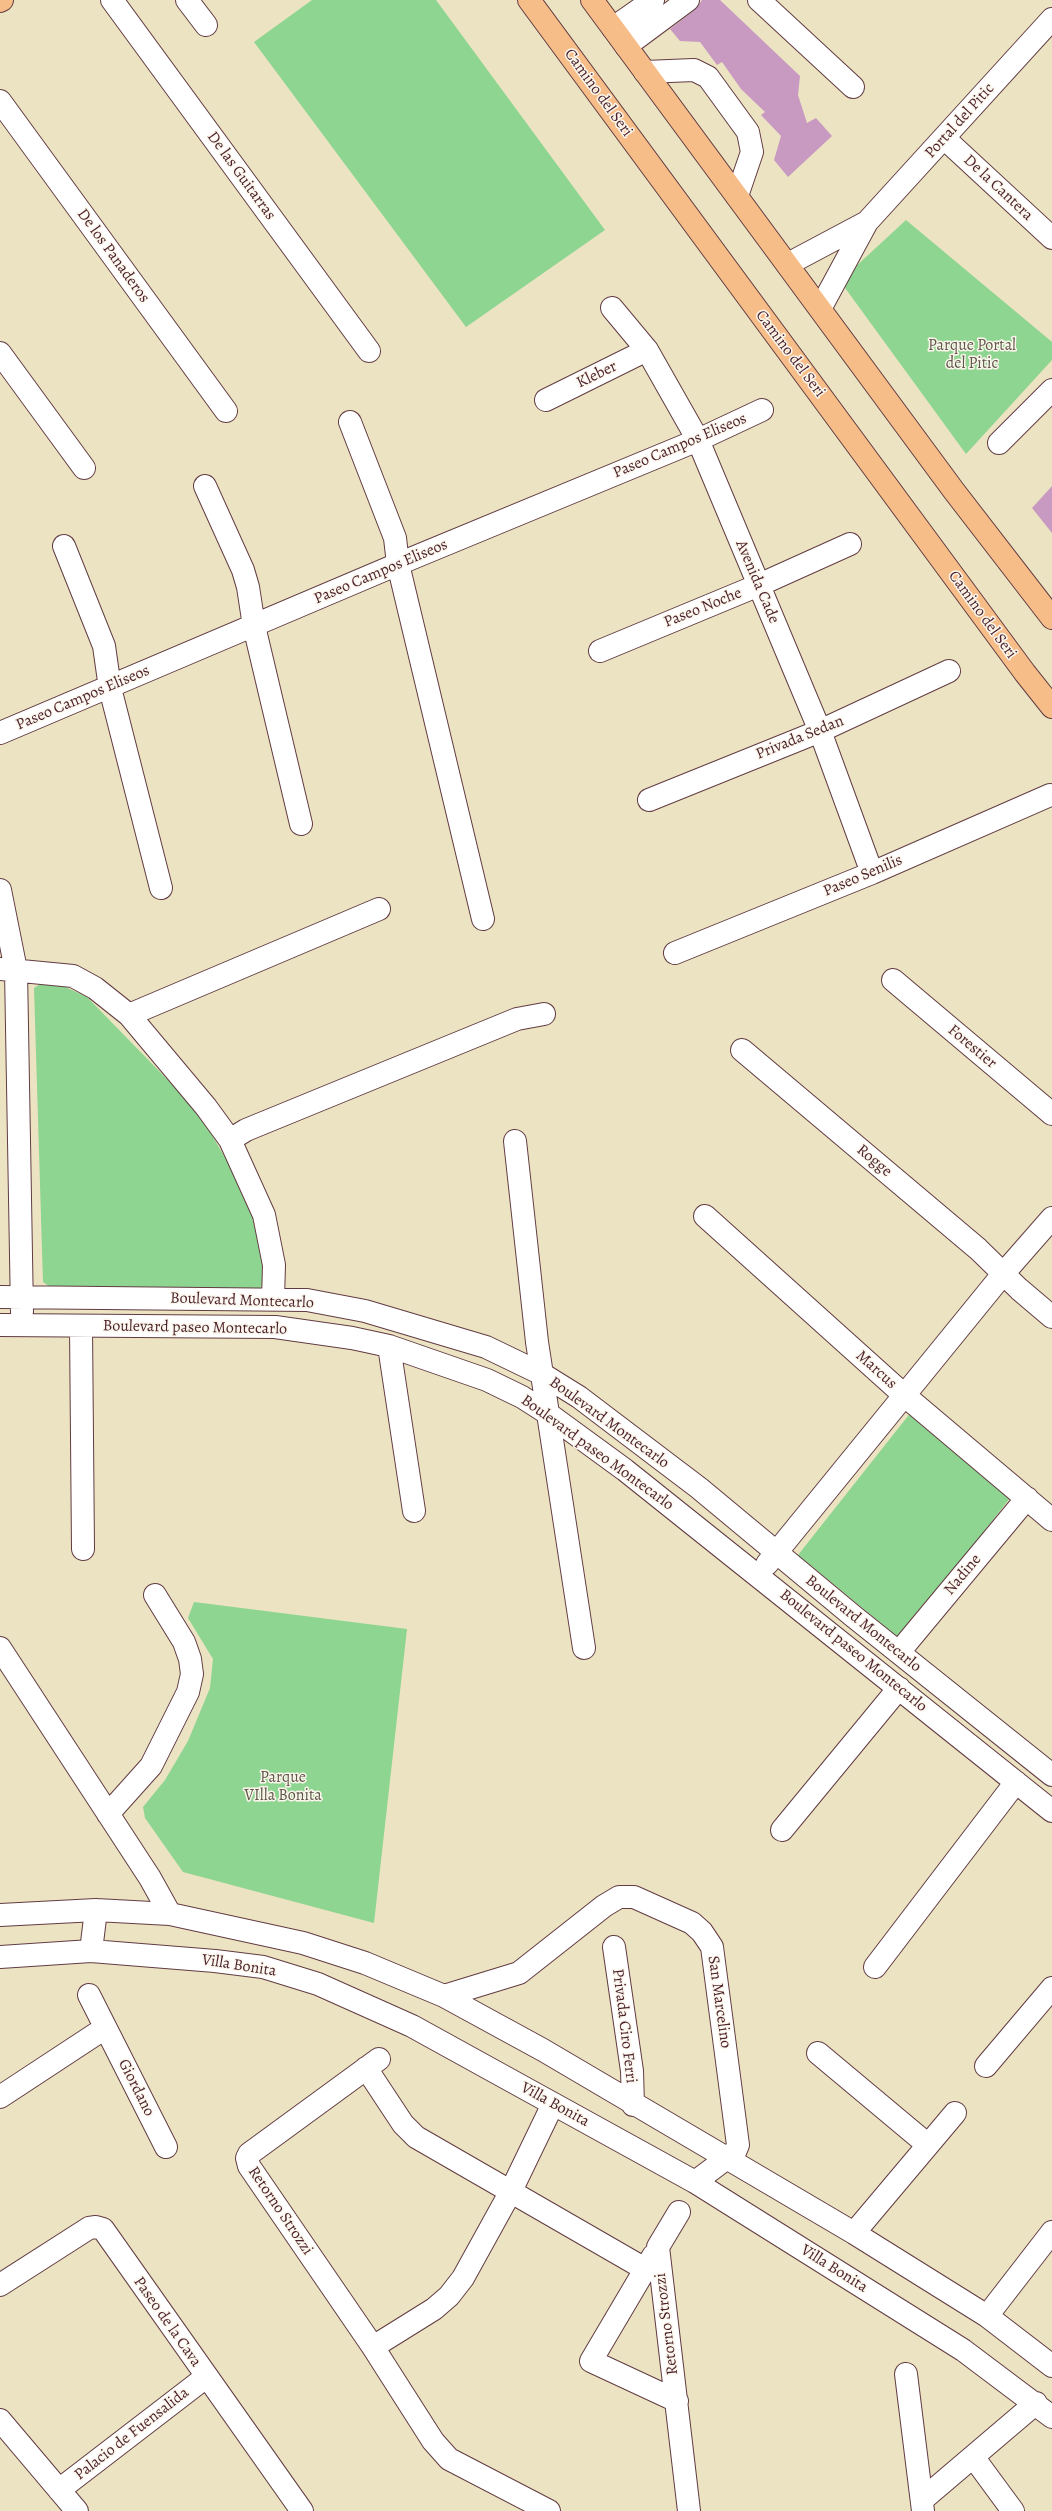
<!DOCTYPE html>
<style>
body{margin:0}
canvas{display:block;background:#ebe3c2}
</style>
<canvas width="1052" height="2511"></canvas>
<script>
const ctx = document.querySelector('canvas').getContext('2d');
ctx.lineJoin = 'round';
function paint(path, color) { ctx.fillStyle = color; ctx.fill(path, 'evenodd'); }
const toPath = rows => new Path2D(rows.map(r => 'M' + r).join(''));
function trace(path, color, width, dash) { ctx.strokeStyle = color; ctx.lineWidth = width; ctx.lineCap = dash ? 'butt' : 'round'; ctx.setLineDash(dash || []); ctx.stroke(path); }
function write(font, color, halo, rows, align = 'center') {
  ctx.font = font + ' Alegreya,serif'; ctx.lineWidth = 3; ctx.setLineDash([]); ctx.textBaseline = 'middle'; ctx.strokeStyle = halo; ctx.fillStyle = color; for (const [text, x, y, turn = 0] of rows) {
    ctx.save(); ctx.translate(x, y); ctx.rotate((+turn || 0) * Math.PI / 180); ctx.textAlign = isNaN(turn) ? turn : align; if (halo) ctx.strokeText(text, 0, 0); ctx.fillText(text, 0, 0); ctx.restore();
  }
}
paint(toPath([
 [312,0,436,0,605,230,466,327,254,42],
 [906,220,1052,342,1052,360,966,454,840,281],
 [48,979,87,997,198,1111,256,1211,269,1276,256,1293,56,1291,43,1282,34,988],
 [912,1411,1010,1498,900,1639,798,1555],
 [194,1602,407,1629,374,1923,183,1872,145,1818,143,1807,165,1780,188,1741,210,1688,213,1659,188,1618]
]), '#8dd590');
paint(toPath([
 [702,0,720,0,800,76,798,95,807,123,816,118,832,136,788,177,774,160,781,136,761,115,765,112,741,89,722,62,717,65,700,42,680,41,670,29,695,10],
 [1052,486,1052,533,1032,508]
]), '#c89ac2');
const minor = toPath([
 [112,0,369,351],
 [187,0,206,25],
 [759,0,853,87],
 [613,28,653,0],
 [626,46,688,0],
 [645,72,694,70,708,77,748,132,752,152,737,196],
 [0,101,226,411],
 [944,138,1052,238],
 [788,264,867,222],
 [821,307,867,222,1052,19],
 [612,308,647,350,698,440,820,731,872,873],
 [0,353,84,468],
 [546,400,647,350],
 [350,422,395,538,398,564,483,919],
 [999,443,1052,390],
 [205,486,243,570,248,587,254,626,301,824],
 [64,546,104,646,110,688,161,888],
 [600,651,759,585,850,544],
 [0,733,398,564,698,440,762,410],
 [649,800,820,731,949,671],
 [0,890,16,970,22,1312],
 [675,953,872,873,1050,795],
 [0,969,73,976,95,988,129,1015,206,1107,230,1140,264,1215,274,1265,273,1299],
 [893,980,1052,1114],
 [129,1015,379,909],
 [742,1050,978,1249,1019,1289,1052,1317],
 [230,1140,246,1130,517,1019,544,1014],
 [515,1141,537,1342,584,1648],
 [705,1216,904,1395,1052,1520],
 [0,1297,307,1300,365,1311,486,1347,542,1374,579,1397,699,1488,853,1616,1052,1775],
 [0,1325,275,1327,352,1338,389,1346,487,1380,522,1397,547,1413,625,1470,1052,1811],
 [81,1327,83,1549],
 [389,1346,414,1511],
 [767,1564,1003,1274,1052,1218],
 [0,1648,150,1878,170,1914],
 [899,1652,1027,1498],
 [108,1814,151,1766,188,1692,192,1674,190,1659,184,1642,155,1595],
 [782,1830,899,1688],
 [0,1915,96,1910,170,1914,303,1943,365,1963,444,1996,543,2050,854,2233,987,2316,1052,2366],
 [614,1947,632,2071,633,2105],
 [91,1951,96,1910],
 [0,1957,91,1951,215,1961,263,1967,318,1984,412,2026,695,2182,963,2350,1052,2417],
 [875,1967,1016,1782],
 [89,1995,166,2147],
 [444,1996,519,1973,604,1906,619,1897,634,1897,692,1923,702,1932,712,1947,738,2145,735,2152,695,2182],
 [818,2053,928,2145],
 [379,2059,249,2154,247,2158,249,2166,373,2347,433,2441,449,2459,549,2511],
 [986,2066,1052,1988],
 [366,2068,403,2124,416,2137,645,2269],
 [0,2097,105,2028],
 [679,2212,658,2247,689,2511],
 [854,2233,955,2113],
 [653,2256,591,2361,677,2401],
 [0,2285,89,2228,96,2227,103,2229,302,2511],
 [987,2316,1052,2232],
 [373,2347,434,2309,449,2296,463,2278,511,2191,553,2104],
 [906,2374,923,2511],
 [0,2420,77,2511],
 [974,2458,1013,2511],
 [59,2490,206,2377],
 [922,2500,1036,2403]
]);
const major = toPath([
 [529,0,1025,673,1052,707],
 [592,0,954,491,1052,618],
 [0,1,2,0]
]);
trace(minor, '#623c42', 24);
trace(major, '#623c42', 24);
trace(minor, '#fff', 22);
trace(major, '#f7bd88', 22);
write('16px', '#4a1f2b', '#fbf7ec', [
 ["Camino del Seri",598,93,54],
 ["Portal del Pitic",960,121,-48],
 ["De las Guitarras",241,176,54],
 ["De la Cantera",998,188,43],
 ["De los Panaderos",113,256,54],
 ["Camino del Seri",790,354,53],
 ["Kleber",597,375,-26],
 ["Paseo Campos Eliseos",680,446,-23],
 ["Paseo Campos Eliseos",381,572,-23],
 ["Avenida Cade",757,582,67],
 ["Paseo Noche",703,608,-22],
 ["Camino del Seri",982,615,54],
 ["Paseo Campos Eliseos",83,698,-23],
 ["Privada Sedan",800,738,-22],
 ["Paseo Senilis",863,876,-23],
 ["Forestier",972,1047,40],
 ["Rogge",874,1161,40],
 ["Boulevard Montecarlo",242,1301,2],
 ["Boulevard paseo Montecarlo",195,1328,1],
 ["Marcus",876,1370,42],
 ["Boulevard Montecarlo",609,1423,36],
 ["Boulevard paseo Montecarlo",597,1453,36],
 ["Nadine",963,1575,-50],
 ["Boulevard Montecarlo",863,1624,39],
 ["Boulevard paseo Montecarlo",853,1651,39],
 ["Villa Bonita",239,1966,9],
 ["San Marcelino",719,2002,82],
 ["Privada Ciro Ferri",624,2026,83],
 ["Giordano",136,2088,63],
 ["Villa Bonita",555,2105,29],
 ["Retorno Strozzi",280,2211,56],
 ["Villa Bonita",834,2269,32],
 ["Paseo de la Cava",167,2322,55],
 ["Retorno Strozzi",667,2324,-97],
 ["Palacio de Fuensalida",132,2434,-38]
]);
write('16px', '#5e5649', '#fbf7ec', [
 ["Parque Portal",972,346],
 ["del Pitic",972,364],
 ["Parque",283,1778],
 ["VIlla Bonita",283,1796]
]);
</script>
